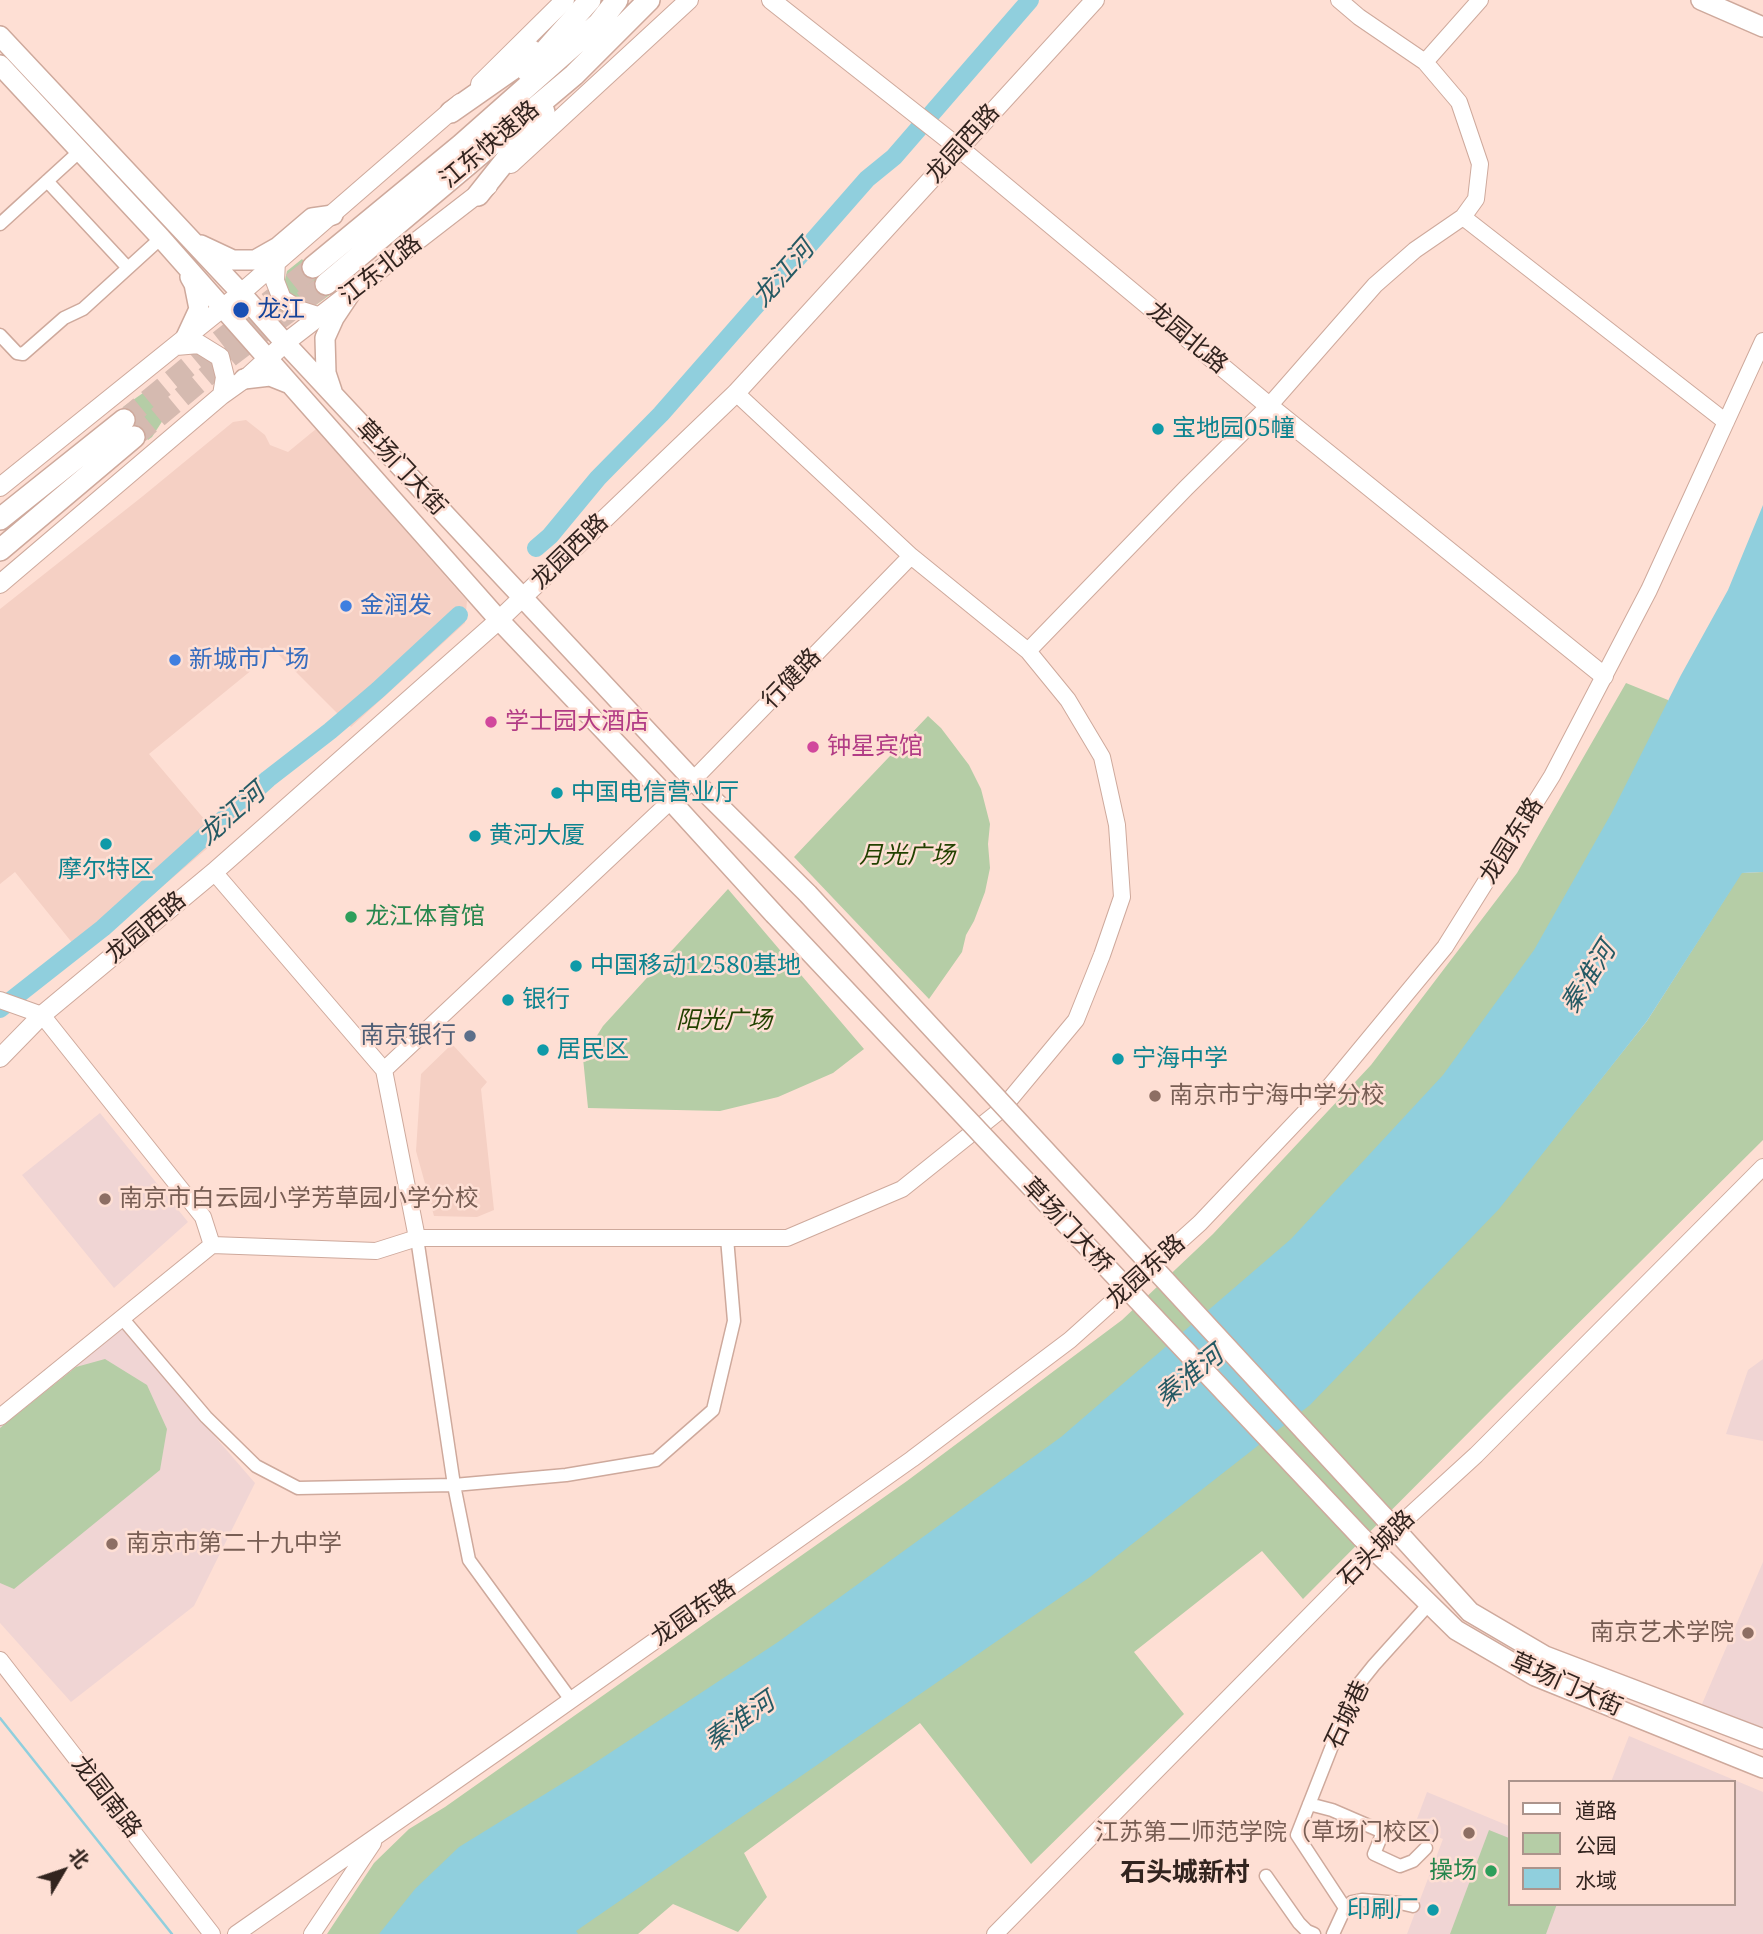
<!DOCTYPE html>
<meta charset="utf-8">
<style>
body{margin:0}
#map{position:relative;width:1763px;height:1934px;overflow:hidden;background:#fedfd4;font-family:"Noto Serif","Noto Sans SC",serif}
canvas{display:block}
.legend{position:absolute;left:1508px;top:1780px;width:228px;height:126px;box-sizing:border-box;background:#fedfd4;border:2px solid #ac948c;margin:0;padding:9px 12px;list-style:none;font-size:21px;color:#32241f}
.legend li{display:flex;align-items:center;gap:14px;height:35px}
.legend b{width:35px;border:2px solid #ac948c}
.north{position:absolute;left:28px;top:1836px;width:70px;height:70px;-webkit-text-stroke:5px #fedfd4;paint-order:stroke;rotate:51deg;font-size:19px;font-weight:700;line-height:28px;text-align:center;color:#32241f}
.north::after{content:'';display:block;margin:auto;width:24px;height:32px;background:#32241f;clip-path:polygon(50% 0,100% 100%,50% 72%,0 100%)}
</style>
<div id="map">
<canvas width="1763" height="1934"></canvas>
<ul class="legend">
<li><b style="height:9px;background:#fff"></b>道路</li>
<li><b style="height:19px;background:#b5cda6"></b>公园</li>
<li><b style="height:19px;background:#90cfdd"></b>水域</li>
</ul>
<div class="north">北</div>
</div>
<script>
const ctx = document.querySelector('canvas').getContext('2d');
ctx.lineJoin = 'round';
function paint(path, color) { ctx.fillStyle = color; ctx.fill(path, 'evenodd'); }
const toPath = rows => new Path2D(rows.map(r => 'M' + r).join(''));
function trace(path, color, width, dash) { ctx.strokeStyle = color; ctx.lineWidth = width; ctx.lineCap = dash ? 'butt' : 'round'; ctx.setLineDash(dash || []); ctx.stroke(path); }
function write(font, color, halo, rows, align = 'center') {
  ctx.font = font + ' "Noto Serif","Noto Sans SC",serif'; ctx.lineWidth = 5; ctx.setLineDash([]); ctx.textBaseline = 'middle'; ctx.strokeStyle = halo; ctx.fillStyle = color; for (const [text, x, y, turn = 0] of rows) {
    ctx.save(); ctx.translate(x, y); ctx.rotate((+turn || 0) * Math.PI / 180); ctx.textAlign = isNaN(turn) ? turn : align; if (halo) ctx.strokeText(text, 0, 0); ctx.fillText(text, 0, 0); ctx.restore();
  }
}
paint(toPath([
 [246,420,265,435,270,445,288,452,316,429,467,601,465,623,351,727,275,651,149,754,216,833,210,846,82,955,15,872,0,884,0,609,143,496,233,422],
 [452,1044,487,1082,481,1089,494,1210,477,1217,434,1216,416,1151,421,1074]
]), '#f5d0c4');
paint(toPath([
 [100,1113,188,1222,114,1288,22,1175],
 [121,1328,255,1483,194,1606,71,1702,0,1623,0,1422],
 [1763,1359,1763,1441,1726,1434,1748,1370],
 [1763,1562,1763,1739,1702,1704],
 [1629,1736,1763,1792,1763,1934,1407,1934,1443,1839,1414,1827,1427,1792,1509,1826,1509,1904,1733,1904,1733,1782,1611,1782]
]), '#f0d5d4');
paint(toPath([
 [302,259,331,294,313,307,295,305,284,284,287,271],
 [151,392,161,395,167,403,163,420,152,437,148,440,123,407,143,393],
 [1626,683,1668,700,1742,873,1763,872,1763,1140,1509,1392,1303,1599,1262,1551,1134,1652,1184,1714,1031,1864,920,1723,744,1853,767,1897,738,1932,673,1904,638,1934,327,1934,374,1863,409,1829,445,1807,907,1481,1122,1320,1213,1234,1371,1065,1517,873],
 [1731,889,1647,1021,1515,1187],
 [928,716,941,728,969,765,981,789,990,824,988,844,990,868,985,892,974,921,966,935,962,952,929,999,794,857],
 [728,889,864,1049,833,1073,778,1097,720,1111,588,1108,583,1058,603,1026],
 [105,1359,147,1385,167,1429,160,1470,14,1589,0,1583,0,1428,76,1367],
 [1489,1830,1509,1838,1509,1904,1557,1904,1546,1934,1450,1934]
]), '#b5cda6');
paint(toPath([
 [1763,505,1763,872,1742,873,1647,1021,1499,1209,1310,1405,1090,1577,576,1931,578,1934,379,1934,415,1889,459,1847,584,1770,778,1642,1061,1437,1291,1239,1443,1075,1534,950,1611,814,1681,675,1728,590]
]), '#90cfdd');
trace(toPath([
 [0,1718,172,1934]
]), '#90cfdd', 2.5);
trace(toPath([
 [536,548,550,536,598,478,661,414,867,179,894,157,1030,0],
 [0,1009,103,928,268,779,330,731,378,690,459,615]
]), '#90cfdd', 18);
trace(toPath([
 [124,420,219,341,313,267],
 [134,437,232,355,326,284]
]), '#d5bab0', 21, [21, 10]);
const minor = toPath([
 [47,181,128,268],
 [0,224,80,151],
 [0,335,17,353,23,354,64,318,83,309,161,238],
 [417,1238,454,1485,469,1560,571,1700],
 [122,1318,206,1417,256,1466,298,1488,454,1485,566,1475,656,1460,713,1410,734,1321,727,1238],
 [1309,1804,1332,1810,1383,1832,1374,1854,1400,1866,1413,1861,1426,1848],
 [1266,1876,1299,1923,1307,1931,1314,1934],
 [1413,1906,1400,1903,1362,1900,1352,1902,1345,1908,1297,1835,1354,1690,1374,1665,1429,1604],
 [1333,1934,1345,1908]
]);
const tertiary = toPath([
 [1425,62,1480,0],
 [1463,217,1726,422],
 [1028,651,1186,488,1269,406,1375,285,1415,250,1463,217,1476,199,1480,164,1459,102,1425,62,1359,17,1339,0],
 [214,872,384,1070,417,1238],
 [0,1000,42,1015,203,1217,212,1245],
 [384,1070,693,780,911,556],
 [0,1417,212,1245,376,1251,417,1238,787,1238,902,1189,1002,1109,1076,1020,1102,955,1122,897,1117,825,1102,757,1068,700,1028,651,911,556,736,393],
 [0,1660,212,1934],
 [236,1934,516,1739,912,1459,1070,1340,1200,1223,1330,1086,1445,947,1552,776,1649,590,1763,341],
 [312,1934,373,1843],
 [995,1934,1395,1529,1476,1455,1763,1167]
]);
const secondary = toPath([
 [771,0,959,148,1269,406,1604,676],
 [480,84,565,0],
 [511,164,689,0],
 [276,261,275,281,282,299,299,310,321,317],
 [176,346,199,344,220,357,225,377,222,395],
 [0,487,241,293,460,103],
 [0,584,222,395,250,375,285,343,488,186],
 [0,1058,42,1015,214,872,499,620,736,393,1095,0]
]);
const primary = toPath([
 [1701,0,1763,27],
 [0,36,241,293,285,343,693,780,808,894],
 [0,65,161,238,499,620,671,801,774,914],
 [201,245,233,260,255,260,278,247,312,218,333,215],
 [186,337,199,309,194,284,190,277],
 [244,379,270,376,290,384],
 [332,391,326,373,325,338,334,318,352,291],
 [1383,1516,1470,1612,1545,1656,1763,1739],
 [1361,1537,1456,1630,1535,1676,1763,1768]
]);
const trunk = toPath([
 [527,71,590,0],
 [451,112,511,70,532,51],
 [478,195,544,112],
 [313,267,461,145,599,23,617,0],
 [326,284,574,75,649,0],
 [0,519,124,420],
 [0,550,134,437]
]);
trace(minor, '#cea99c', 15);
trace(tertiary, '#cea99c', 18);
trace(secondary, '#cea99c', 20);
trace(primary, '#cea99c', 22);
trace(trunk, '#cea99c', 24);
trace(minor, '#fff', 12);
trace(tertiary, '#fff', 16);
trace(secondary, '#fff', 18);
trace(primary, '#fff', 19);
trace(trunk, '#fff', 21);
const primaryBridge = toPath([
 [808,894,1383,1516],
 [774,914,1361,1537]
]);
trace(primaryBridge, '#cea99c', 22, []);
trace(primaryBridge, '#fff', 19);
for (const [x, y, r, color] of [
 [241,310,9,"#1a4fb4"],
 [1158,429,7,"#0f9aa8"],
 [346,606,7,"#3f7fe0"],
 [175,660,7,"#3f7fe0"],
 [491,722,7,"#d1479c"],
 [813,747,7,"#d1479c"],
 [557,793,7,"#0f9aa8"],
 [475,836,7,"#0f9aa8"],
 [106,844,7,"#0f9aa8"],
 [351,917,7,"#2e9e5b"],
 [576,966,7,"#0f9aa8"],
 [508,1000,7,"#0f9aa8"],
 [470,1036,7,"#5c6f8a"],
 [543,1050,7,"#0f9aa8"],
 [1118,1059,7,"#0f9aa8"],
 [1155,1096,7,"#8d6e63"],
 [105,1199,7,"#8d6e63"],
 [112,1544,7,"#8d6e63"],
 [1748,1633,7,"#8d6e63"],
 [1469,1833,7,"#8d6e63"],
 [1491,1871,7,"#2e9e5b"],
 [1433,1910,7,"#0f9aa8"]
]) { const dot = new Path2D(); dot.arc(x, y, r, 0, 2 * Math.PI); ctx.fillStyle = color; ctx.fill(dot); trace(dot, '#fedfd4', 2.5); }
write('24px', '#32241f', '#fedfd4', [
 ["龙园西路",963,144,-48],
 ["江东快速路",490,145,-40],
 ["江东北路",381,270,-38],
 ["龙园北路",1187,338,40],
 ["草场门大街",401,468,47],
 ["龙园西路",570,552,-44],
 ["行健路",792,679,-46],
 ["龙园东路",1512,841,-58],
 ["龙园西路",146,928,-40],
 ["草场门大桥",1067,1226,47],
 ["龙园东路",1146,1272,-42],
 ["石头城路",1377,1549,-45],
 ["龙园东路",694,1613,-35],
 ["草场门大街",1566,1685,24],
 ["石城巷",1348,1715,-65],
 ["龙园南路",106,1797,52]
]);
write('24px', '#164399', '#fedfd4', [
 ["龙江",257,310]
], 'left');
write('24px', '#0d838f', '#fedfd4', [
 ["宝地园05幢",1172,429],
 ["中国电信营业厅",571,793],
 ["黄河大厦",489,836],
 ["摩尔特区",106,870,"center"],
 ["中国移动12580基地",590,966],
 ["银行",522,1000],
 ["居民区",557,1050],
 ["宁海中学",1132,1059],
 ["印刷厂",1419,1910,"right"]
], 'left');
write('24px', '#366cbe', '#fedfd4', [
 ["金润发",360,606],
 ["新城市广场",189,660]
], 'left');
write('24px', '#b23c85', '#fedfd4', [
 ["学士园大酒店",505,722],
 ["钟星宾馆",827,747]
], 'left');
write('italic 24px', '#224100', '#fedfd4', [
 ["月光广场",907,856],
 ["阳光广场",724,1021]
]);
write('24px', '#27864d', '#fedfd4', [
 ["龙江体育馆",365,917],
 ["操场",1477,1871,"right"]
], 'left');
write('24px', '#4e5e75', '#fedfd4', [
 ["南京银行",456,1036]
], 'right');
write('24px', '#785e54', '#fedfd4', [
 ["南京市宁海中学分校",1169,1096],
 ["南京市白云园小学芳草园小学分校",119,1199],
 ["南京市第二十九中学",126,1544],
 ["南京艺术学院",1734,1633,"right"],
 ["江苏第二师范学院（草场门校区）",1455,1833,"right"]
], 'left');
write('italic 26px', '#255a64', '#fedfd4', [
 ["龙江河",784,274,-49],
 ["龙江河",232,815,-41],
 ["秦淮河",1589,978,-58],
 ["秦淮河",1190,1377,-39],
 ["秦淮河",740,1722,-35]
]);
write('bold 26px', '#32241f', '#fedfd4', [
 ["石头城新村",1185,1874]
]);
</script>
